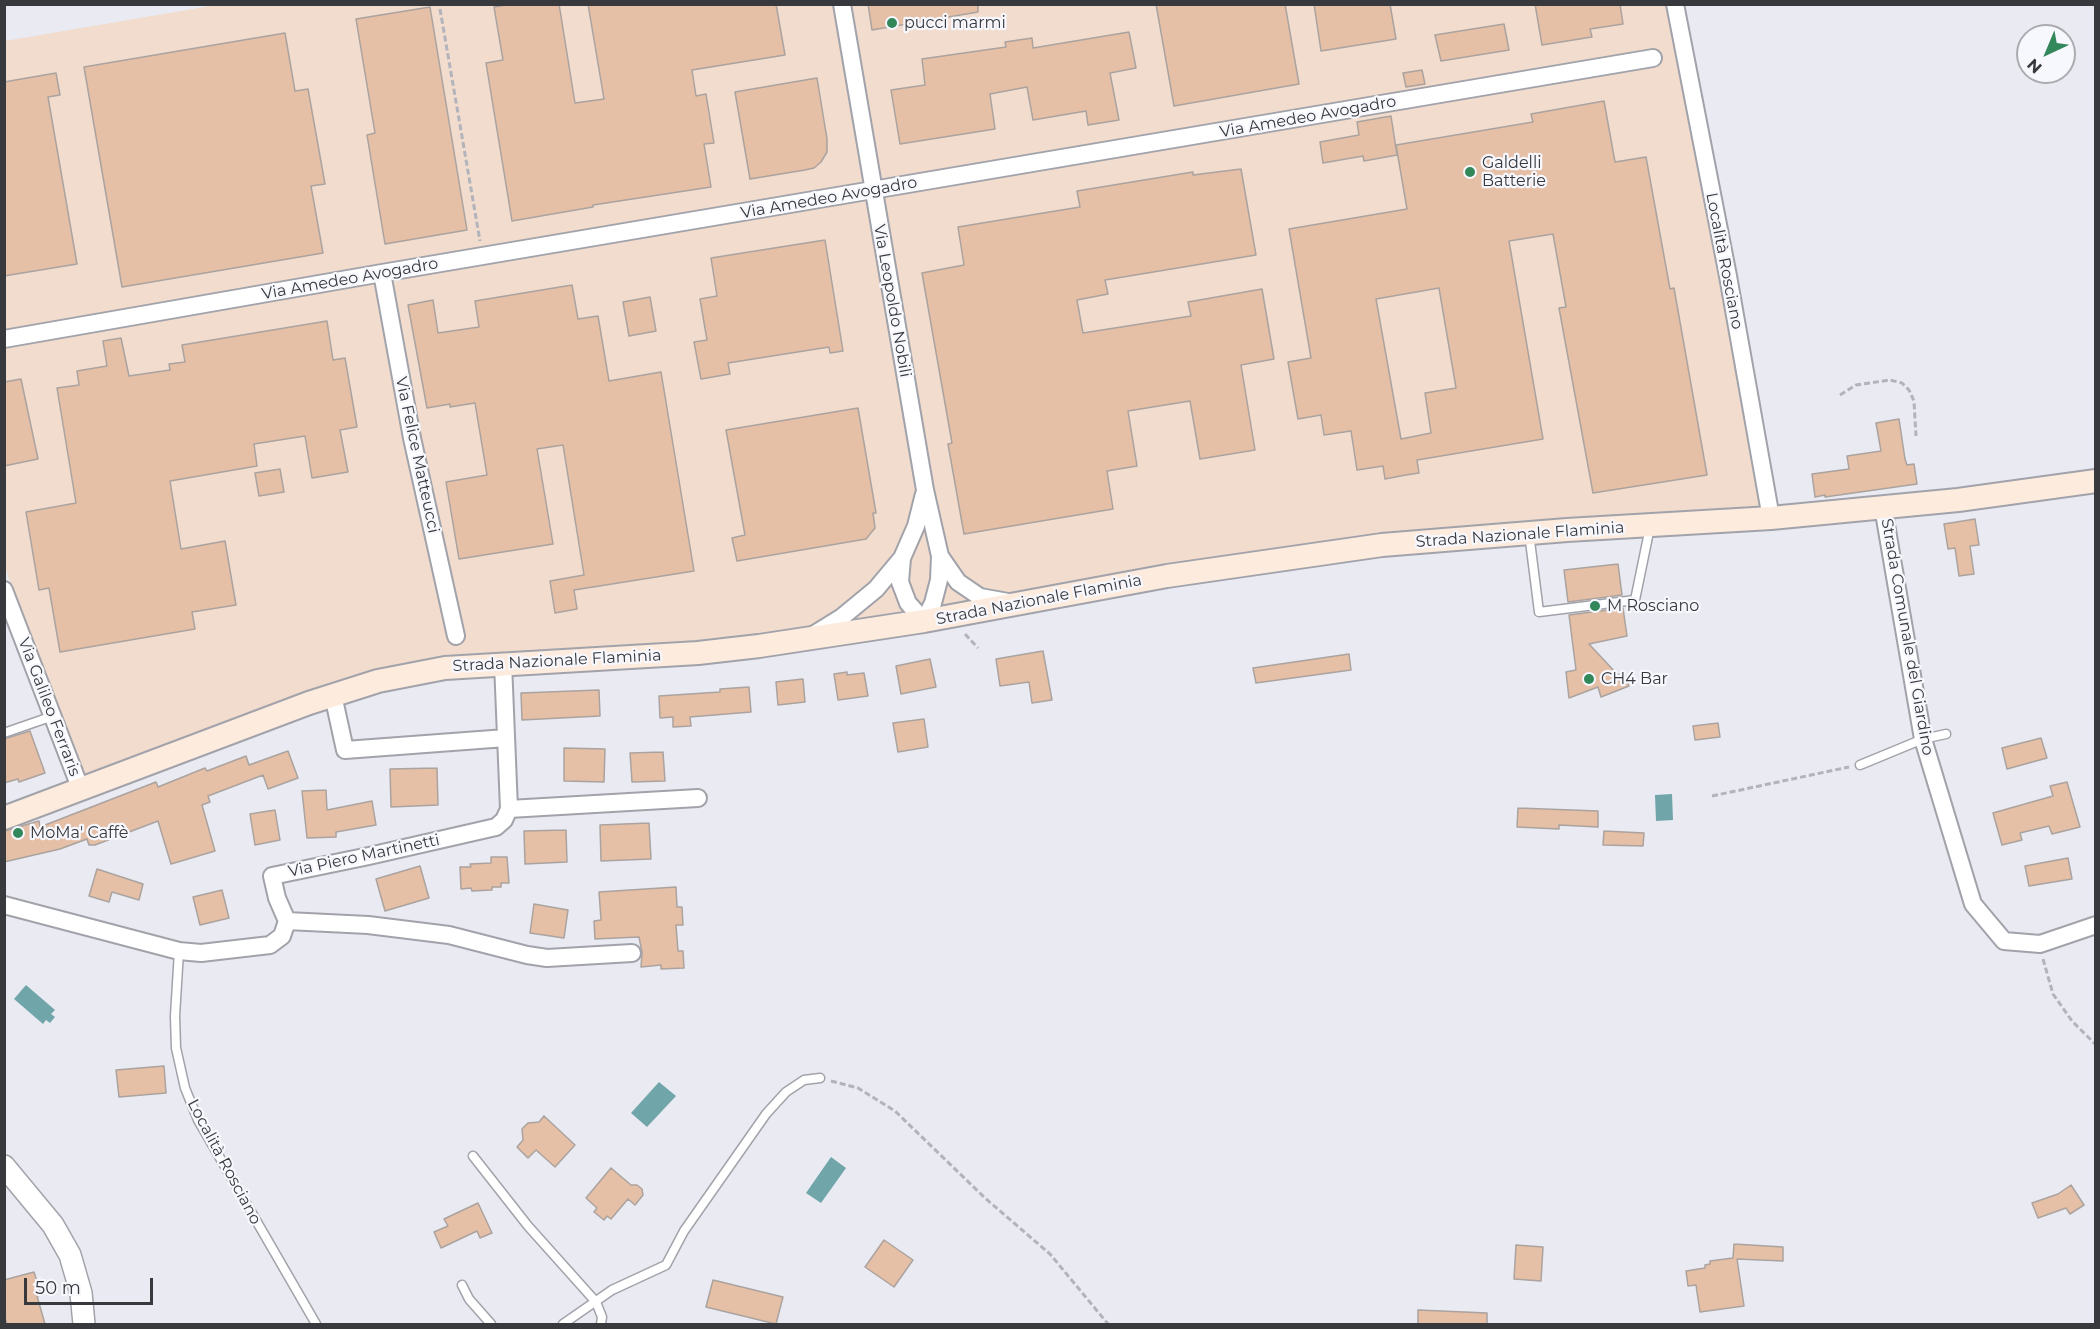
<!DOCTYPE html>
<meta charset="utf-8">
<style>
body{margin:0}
#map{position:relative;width:2100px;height:1329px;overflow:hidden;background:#e9eaf2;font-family:Montserrat,sans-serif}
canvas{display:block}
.frame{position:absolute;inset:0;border:6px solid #38393c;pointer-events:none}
.north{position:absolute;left:2016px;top:24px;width:60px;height:60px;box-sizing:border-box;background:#f7f7fe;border:2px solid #ababb0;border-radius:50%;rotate:224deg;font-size:16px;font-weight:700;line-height:24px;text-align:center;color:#38393c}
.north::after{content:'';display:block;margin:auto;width:21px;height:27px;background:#32875b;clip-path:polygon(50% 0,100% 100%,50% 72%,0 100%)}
.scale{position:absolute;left:24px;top:1278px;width:129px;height:27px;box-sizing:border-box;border:3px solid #38393c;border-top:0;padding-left:8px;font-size:18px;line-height:21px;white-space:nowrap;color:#38393c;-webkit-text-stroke:4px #f7f7fe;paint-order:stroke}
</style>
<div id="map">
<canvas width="2100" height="1329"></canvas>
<div class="frame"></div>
<div class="north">N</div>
<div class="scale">50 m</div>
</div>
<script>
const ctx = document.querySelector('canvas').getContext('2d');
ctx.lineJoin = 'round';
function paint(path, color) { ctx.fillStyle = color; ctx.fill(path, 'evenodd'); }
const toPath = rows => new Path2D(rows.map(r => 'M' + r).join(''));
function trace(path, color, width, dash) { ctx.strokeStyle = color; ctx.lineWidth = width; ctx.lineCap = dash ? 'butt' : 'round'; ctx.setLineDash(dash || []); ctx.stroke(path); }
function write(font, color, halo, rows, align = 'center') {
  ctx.font = font + ' Montserrat,sans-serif'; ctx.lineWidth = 4.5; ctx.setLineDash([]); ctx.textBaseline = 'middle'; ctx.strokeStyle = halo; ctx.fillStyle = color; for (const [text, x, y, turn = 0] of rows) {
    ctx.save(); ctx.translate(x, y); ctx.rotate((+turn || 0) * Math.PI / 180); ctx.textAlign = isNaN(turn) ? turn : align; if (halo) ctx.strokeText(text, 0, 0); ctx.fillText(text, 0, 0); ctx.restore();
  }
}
paint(toPath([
 [222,4,1669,5,1765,509,922,612,800,631,685,642,502,652,443,659,85,779,5,568,5,41]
]), '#f1dcce');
paint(toPath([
 [1672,794,1673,820,1656,821,1655,795],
 [26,985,55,1010,51,1014,55,1017,50,1023,46,1020,43,1024,14,999],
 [659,1082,676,1096,647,1127,631,1113],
 [831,1157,846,1168,821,1203,806,1193]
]), '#70a5a9');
const building = toPath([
 [512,4,559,4,575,103,604,99,588,4,776,4,785,55,692,70,696,96,706,94,714,143,704,144,711,187,593,205,593,207,512,221,486,63,503,60,494,7,512,4],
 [868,4,978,4,978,12,872,30,868,4],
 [1156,4,1285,4,1299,84,1174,106,1156,4],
 [1314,4,1390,4,1396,39,1321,51,1314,4],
 [1535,4,1620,4,1623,24,1590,29,1592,37,1542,45,1535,4],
 [430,7,467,230,385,244,367,135,375,133,356,19,430,7],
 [1504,24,1509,50,1441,61,1435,35,1504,24],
 [1129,32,1136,68,1110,73,1119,120,1088,125,1086,111,1033,120,1027,87,990,94,995,129,900,144,891,90,925,85,922,59,1006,47,1005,42,1032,38,1033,48,1129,32],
 [285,33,295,91,308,89,325,184,311,186,323,253,122,287,84,67,285,33],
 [1422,70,1425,84,1406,87,1403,73,1422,70],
 [56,73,60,95,48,97,77,264,4,276,4,82,56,73],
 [817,78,827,139,827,152,821,162,814,168,805,170,750,179,735,92,817,78],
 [1604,101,1615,162,1646,157,1670,289,1674,288,1707,475,1593,493,1559,308,1566,307,1553,234,1509,241,1543,439,1417,460,1419,473,1406,475,1385,479,1383,466,1357,470,1351,431,1324,435,1321,415,1298,419,1288,362,1311,358,1289,229,1407,209,1396,145,1533,122,1531,114,1604,101],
 [1439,288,1456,388,1425,393,1431,433,1401,439,1376,299,1439,288],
 [1391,116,1397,155,1364,161,1363,156,1323,163,1320,142,1359,135,1357,122,1391,116],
 [1241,169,1256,255,1105,280,1108,294,1077,300,1083,333,1191,316,1188,302,1262,289,1274,359,1241,365,1255,450,1200,459,1190,401,1128,411,1137,466,1107,471,1113,509,964,534,948,444,952,443,922,273,964,265,958,227,1080,207,1077,191,1193,172,1193,175,1241,169],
 [825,240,843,351,830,353,829,347,728,363,730,374,701,379,694,342,707,340,700,299,717,296,711,258,825,240],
 [572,285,578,319,598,316,609,381,661,372,694,571,574,590,577,609,555,613,550,581,584,575,563,445,537,449,553,544,459,559,446,482,487,475,475,403,450,407,450,404,427,408,408,305,433,300,438,333,479,327,475,301,572,285],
 [650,297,656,331,629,336,623,302,650,297],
 [327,321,333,360,345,358,357,427,340,430,348,472,312,478,305,436,254,444,257,466,170,481,181,549,225,541,236,605,192,612,195,629,60,652,49,588,39,590,26,512,76,503,57,388,79,385,77,371,107,366,103,341,121,338,129,376,170,370,169,364,185,362,182,345,327,321],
 [21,379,38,459,4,466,4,382,21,379],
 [858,408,876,513,873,513,875,528,866,539,737,561,732,538,745,535,726,430,858,408],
 [1899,419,1905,459,1907,465,1914,464,1917,484,1825,497,1825,495,1815,497,1812,474,1849,469,1847,456,1881,451,1876,423,1899,419],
 [280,469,284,492,259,496,255,473,280,469],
 [1975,519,1979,545,1970,546,1974,574,1959,576,1955,548,1948,549,1944,524,1975,519],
 [1618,564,1622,595,1568,602,1564,570,1618,564],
 [1623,608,1627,636,1589,644,1617,674,1625,676,1629,686,1601,697,1598,687,1569,698,1566,672,1576,670,1569,615,1623,608],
 [1043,651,1052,700,1032,703,1029,682,1000,686,996,659,1043,651],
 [1349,654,1351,670,1256,683,1253,668,1349,654],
 [930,659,936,687,901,694,896,666,930,659],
 [847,672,847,675,864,673,868,696,838,700,834,674,847,672],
 [803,679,805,702,778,705,776,682,803,679],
 [749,687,751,712,690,717,691,726,673,727,673,717,660,718,659,696,720,692,720,689,749,687],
 [599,690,600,716,522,720,521,693,599,690],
 [924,719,928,747,898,752,893,723,924,719],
 [1718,723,1720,737,1695,740,1693,726,1718,723],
 [30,731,45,773,19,782,18,779,4,783,4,739,30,731],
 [2041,738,2047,758,2007,769,2002,748,2041,738],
 [564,748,605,749,604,782,564,781,564,748],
 [288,751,298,778,268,789,263,775,208,796,210,802,202,805,215,851,171,864,158,821,95,845,89,845,87,839,60,849,4,862,4,831,39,821,40,827,156,782,158,787,205,768,207,771,246,756,249,765,288,751],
 [663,752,665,781,632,782,630,753,663,752],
 [437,768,438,805,391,807,390,769,437,768],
 [2067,782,2080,827,2052,834,2049,826,2020,833,2022,840,2002,845,1993,813,2053,796,2050,786,2067,782],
 [326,790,327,810,372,801,376,825,336,832,336,837,307,838,302,791,326,790],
 [1518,808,1598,811,1598,827,1559,825,1559,829,1517,827,1518,808],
 [275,810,280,840,255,845,250,814,275,810],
 [649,823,651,859,601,861,600,825,649,823],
 [566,830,567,862,525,864,524,831,566,830],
 [1604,831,1644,833,1643,846,1603,845,1604,831],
 [491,857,507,857,509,883,501,883,501,887,492,887,492,890,472,891,471,888,461,889,460,867,471,867,470,864,491,863,491,857],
 [2068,858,2072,879,2029,886,2025,866,2068,858],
 [420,866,429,898,385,911,376,879,420,866],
 [97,869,143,884,139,900,112,892,109,902,89,896,97,869],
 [676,887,677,907,682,907,683,925,676,925,678,951,683,951,684,968,661,969,661,965,641,967,642,952,639,937,595,939,594,921,601,920,599,892,676,887],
 [222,890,229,918,200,925,193,897,222,890],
 [534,904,568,910,564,938,530,933,534,904],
 [164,1066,166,1093,119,1097,116,1070,164,1066],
 [544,1116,575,1145,555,1167,536,1150,528,1158,517,1147,523,1140,522,1129,528,1123,539,1122,544,1116],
 [611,1168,631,1185,637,1185,642,1189,643,1195,635,1205,628,1199,611,1219,607,1216,604,1220,594,1212,597,1208,586,1198,611,1168],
 [2071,1185,2084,1205,2070,1214,2066,1208,2038,1218,2032,1203,2058,1194,2071,1185],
 [478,1203,492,1233,480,1238,477,1231,441,1248,434,1232,448,1226,444,1219,478,1203],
 [884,1240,913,1260,894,1287,865,1267,884,1240],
 [1734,1244,1783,1247,1783,1261,1737,1259,1744,1306,1700,1312,1696,1285,1688,1286,1686,1271,1705,1268,1705,1265,1710,1264,1710,1261,1733,1258,1734,1244],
 [1516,1245,1543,1247,1541,1281,1514,1279,1516,1245],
 [34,1272,41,1295,37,1296,45,1324,7,1324,4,1315,4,1280,34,1272],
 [713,1280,783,1297,776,1324,706,1307,713,1280],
 [1418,1310,1487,1313,1487,1324,1418,1324,1418,1310]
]);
paint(building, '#e5bfa6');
trace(building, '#aba39f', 1.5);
const service = toPath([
 [1529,533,1539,612,1635,600,1650,527],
 [4,733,53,716],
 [1860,765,1923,739,1946,734],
 [179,951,175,1016,176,1048,185,1088,198,1120,316,1324],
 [473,1156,528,1226,596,1302,602,1317,601,1324],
 [462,1285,469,1299,491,1324],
 [563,1324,612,1290,666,1265,684,1231,766,1114,786,1092,804,1080,820,1078]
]);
const minor = toPath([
 [842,4,925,490,940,556,958,582,980,597,1008,602],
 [1675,4,1728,276,1771,518],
 [382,273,412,438,456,636],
 [4,339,382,273,1653,58],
 [1883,507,1923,739,1973,904,2004,941,2040,944,2096,925],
 [902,558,900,582,908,603,924,621,933,603,939,580,940,556],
 [4,590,81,790],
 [813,635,842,617,876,589,902,558,916,526,924,494],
 [333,695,345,750,506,738],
 [509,809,698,798],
 [4,905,179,951,201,953,270,945,282,936,287,921],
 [287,921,277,898,272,876,369,856,496,827,504,820,509,809,503,663],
 [287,921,368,925,449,935,527,955,547,958,632,953]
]);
const tertiary = toPath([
 [4,1166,53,1225,70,1255,81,1293,84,1324]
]);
const secondary = toPath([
 [4,818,309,703,378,681,445,668,698,653,759,646,924,621,1167,576,1382,545,1567,530,1771,518,1958,500,2096,481]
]);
trace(service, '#a2a3aa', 11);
trace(minor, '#a2a3aa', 20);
trace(tertiary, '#a2a3aa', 24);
trace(secondary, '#a2a3aa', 26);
trace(toPath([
 [440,9,480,241],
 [1840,395,1856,385,1890,380,1902,383,1909,390,1914,401,1916,436],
 [965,634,978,648],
 [1712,796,1849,767],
 [2043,959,2053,994,2072,1021,2096,1045],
 [831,1081,858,1088,895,1111,985,1198,1050,1254,1108,1324]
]), '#b3b4bb', 3, [6, 3]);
trace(service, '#fff', 8);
trace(minor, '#fff', 16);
trace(tertiary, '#fff', 21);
trace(secondary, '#fdebde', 22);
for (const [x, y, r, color] of [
 [892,23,6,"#32875b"],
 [1470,172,6,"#32875b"],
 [1595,606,6,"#32875b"],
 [1589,679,6,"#32875b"],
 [18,833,6,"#32875b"]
]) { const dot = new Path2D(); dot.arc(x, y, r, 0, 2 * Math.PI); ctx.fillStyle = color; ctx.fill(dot); trace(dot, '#f7f7fe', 2); }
write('16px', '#38393c', '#f7f7fe', [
 ["pucci marmi",904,23],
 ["Galdelli",1482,163],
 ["Batterie",1482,181],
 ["M Rosciano",1607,606],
 ["CH4 Bar",1601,679],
 ["MoMa' Caffè",30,833]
], 'left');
write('16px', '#38393c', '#f7f7fe', [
 ["Via Amedeo Avogadro",1308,117,-10],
 ["Via Amedeo Avogadro",829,198,-10],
 ["Località Rosciano",1724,261,79],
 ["Via Amedeo Avogadro",350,279,-10],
 ["Via Leopoldo Nobili",892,301,80],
 ["Via Felice Matteucci",417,455,78],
 ["Strada Nazionale Flaminia",1520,535,-4],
 ["Strada Nazionale Flaminia",1039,600,-11],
 ["Strada Comunale del Giardino",1907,637,80],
 ["Strada Nazionale Flaminia",557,661,-3],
 ["Via Galileo Ferraris",49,707,69],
 ["Via Piero Martinetti",364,856,-12],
 ["Località Rosciano",224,1162,62]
]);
</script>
